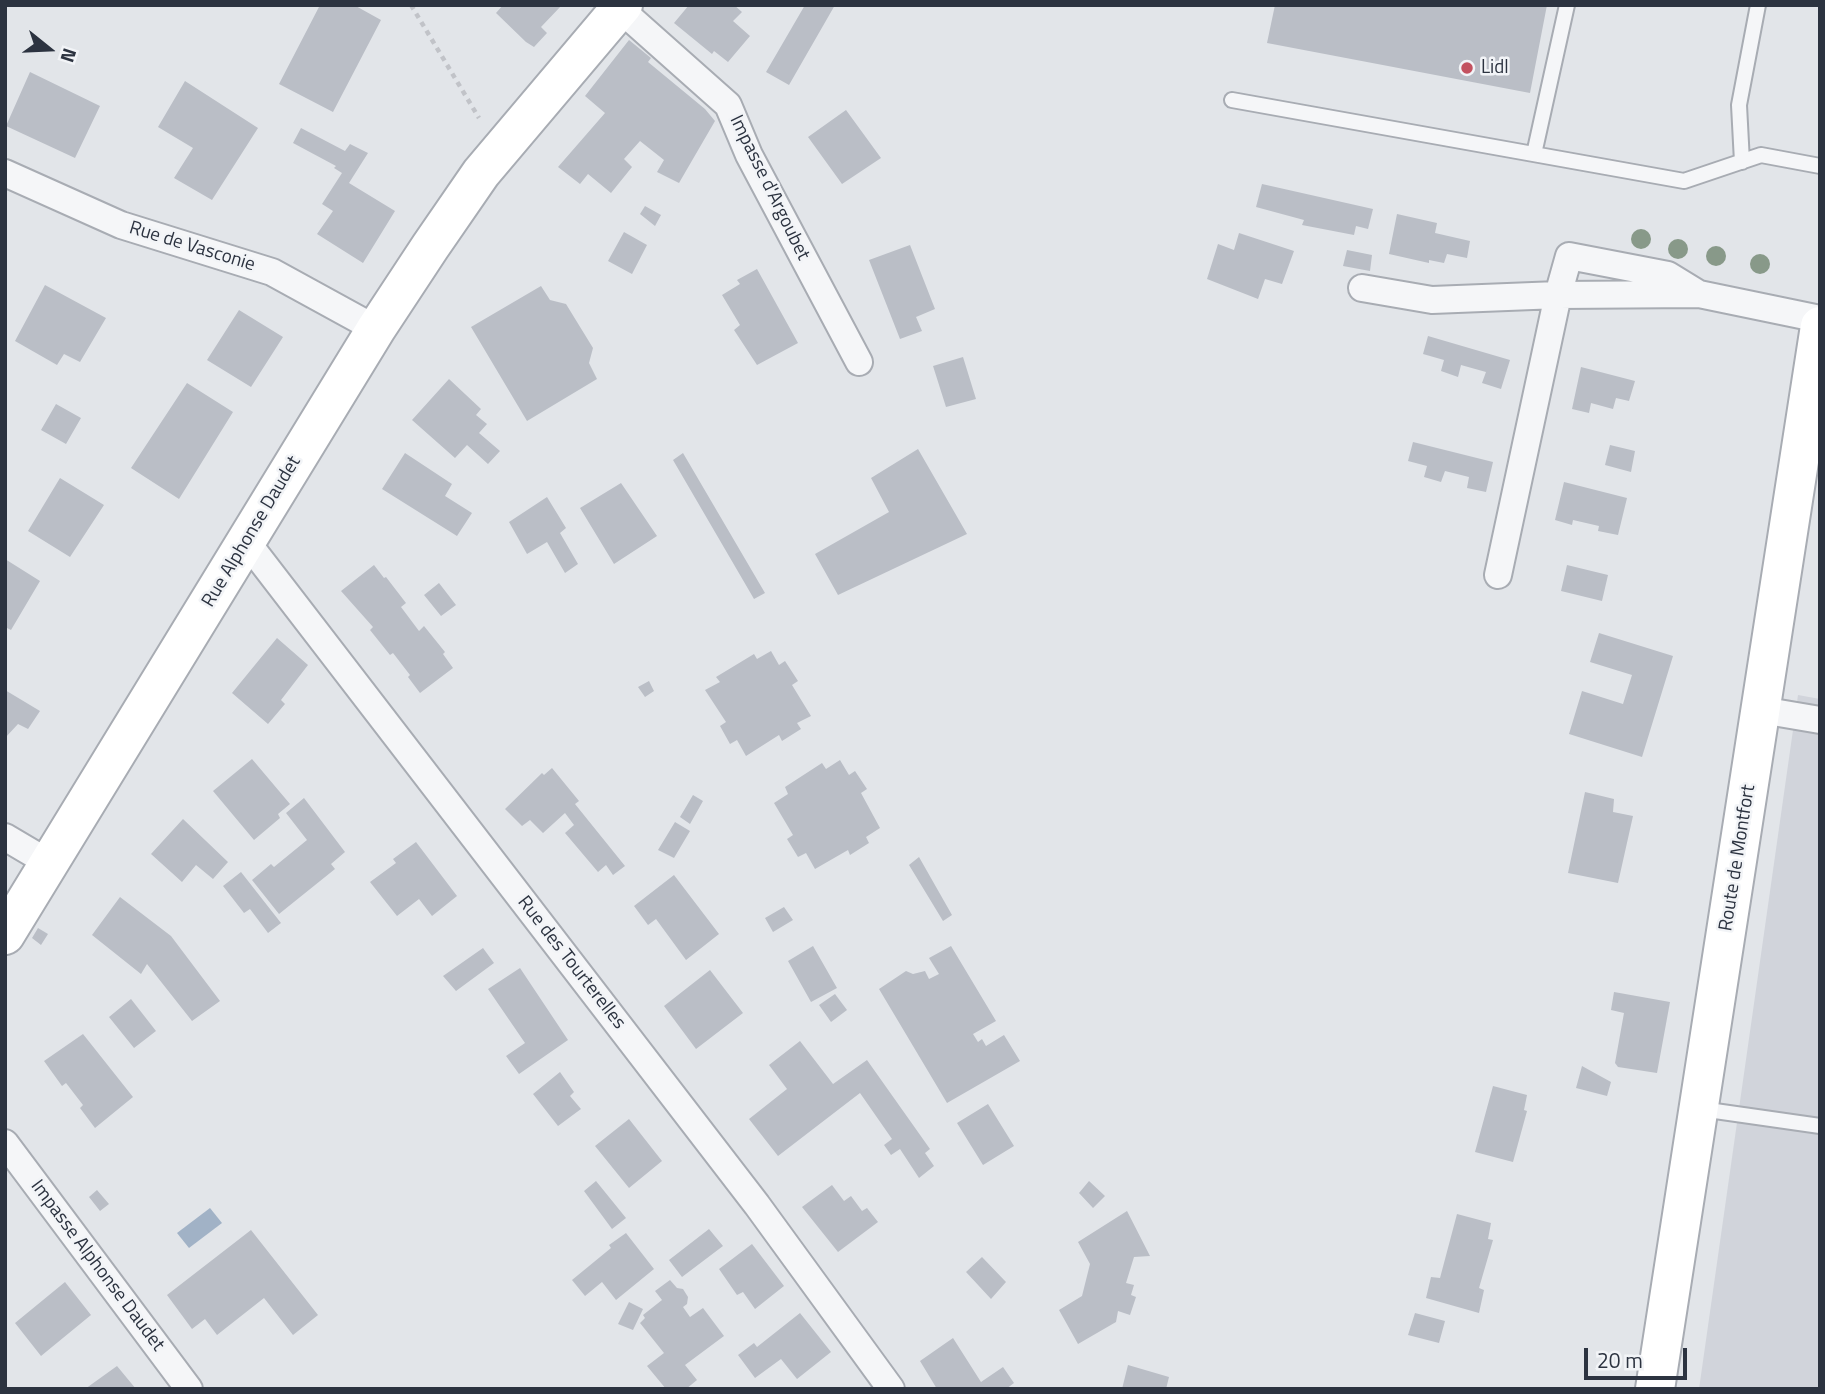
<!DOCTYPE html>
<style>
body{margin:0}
#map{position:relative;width:1825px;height:1394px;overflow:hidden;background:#e2e5e9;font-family:"Titillium Web",sans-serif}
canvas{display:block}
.frame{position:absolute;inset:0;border:7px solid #2c3340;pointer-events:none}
.north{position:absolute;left:14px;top:14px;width:70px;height:70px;-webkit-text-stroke:5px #f2f4f7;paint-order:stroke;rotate:108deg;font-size:19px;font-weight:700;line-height:28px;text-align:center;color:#2c3340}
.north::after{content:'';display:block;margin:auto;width:24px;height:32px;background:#2c3340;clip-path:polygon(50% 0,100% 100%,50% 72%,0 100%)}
.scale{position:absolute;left:1584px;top:1348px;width:103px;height:32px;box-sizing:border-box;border:4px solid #2c3340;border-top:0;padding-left:9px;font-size:21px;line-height:24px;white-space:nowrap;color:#2c3340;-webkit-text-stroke:5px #f2f4f7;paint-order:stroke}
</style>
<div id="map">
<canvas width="1825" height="1394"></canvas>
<div class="frame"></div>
<div class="north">N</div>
<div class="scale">20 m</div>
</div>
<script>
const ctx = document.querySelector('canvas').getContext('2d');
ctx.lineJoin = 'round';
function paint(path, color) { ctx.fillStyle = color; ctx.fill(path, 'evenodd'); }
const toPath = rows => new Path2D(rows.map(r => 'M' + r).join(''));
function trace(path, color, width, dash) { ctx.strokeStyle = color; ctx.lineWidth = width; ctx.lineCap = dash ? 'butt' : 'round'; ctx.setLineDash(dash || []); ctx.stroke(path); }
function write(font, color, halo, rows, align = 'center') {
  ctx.font = font + ' "Titillium Web",sans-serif'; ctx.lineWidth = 5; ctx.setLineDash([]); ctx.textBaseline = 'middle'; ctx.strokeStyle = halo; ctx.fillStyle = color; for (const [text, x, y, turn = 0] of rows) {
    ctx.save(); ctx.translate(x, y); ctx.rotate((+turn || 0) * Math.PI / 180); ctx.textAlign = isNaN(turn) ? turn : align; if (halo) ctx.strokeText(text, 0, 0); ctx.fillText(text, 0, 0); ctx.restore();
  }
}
paint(toPath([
 [1798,695,1820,699,1820,1389,1699,1389]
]), '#d1d4db');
paint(toPath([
 [210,1208,222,1223,189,1248,177,1233]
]), '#a1b2c6');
paint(toPath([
 [320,5,354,5,381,20,333,112,279,84],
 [503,5,562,5,541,27,547,33,534,47,526,42,496,13],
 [689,5,734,5,742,12,733,21,750,36,728,62,714,51,712,54,674,23],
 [805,5,835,5,789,85,766,72],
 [1275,5,1547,5,1530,93,1267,43],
 [629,40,651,58,648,62,705,109,715,121,679,183,657,172,664,160,640,141,624,159,632,167,611,193,588,174,580,184,558,167,605,113,585,96],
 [30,72,100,106,75,158,6,126],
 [185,81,258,128,212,200,174,178,193,148,158,127],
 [846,110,881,158,842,184,808,137],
 [301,128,345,151,350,144,368,153,349,183,395,211,363,263,317,234,333,211,322,204,342,173,334,168,336,166,293,143],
 [1262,184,1373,209,1368,229,1356,226,1354,235,1302,225,1304,220,1256,207],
 [645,206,661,215,655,226,640,214],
 [1397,214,1437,223,1435,233,1470,241,1467,258,1447,254,1444,263,1429,260,1429,263,1389,254],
 [624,232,647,245,632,274,608,261],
 [1239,233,1294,251,1282,284,1265,279,1258,299,1207,279,1218,244,1234,250],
 [910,245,935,309,916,317,922,331,900,339,869,260],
 [1347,250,1372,255,1370,271,1343,266],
 [757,269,798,343,757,365,734,330,740,325,722,295,740,284,737,280],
 [45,285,106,318,80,362,64,354,57,365,15,341],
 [541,286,550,300,566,304,593,348,589,363,597,379,527,421,471,327],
 [239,310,283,337,251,387,207,360],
 [1428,336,1510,360,1501,389,1482,383,1486,372,1461,365,1458,377,1441,371,1444,360,1423,354],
 [963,357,976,399,946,407,933,366],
 [1581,367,1635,381,1629,401,1616,398,1613,409,1591,403,1589,413,1572,409],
 [449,379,481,409,476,415,487,424,479,433,500,451,488,464,467,445,455,458,412,420],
 [187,383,233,412,179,499,131,468],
 [56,404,81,418,66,444,41,430],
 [1413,442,1493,462,1486,492,1467,488,1469,477,1445,471,1441,482,1424,477,1427,466,1408,461],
 [1610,445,1635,451,1631,472,1605,465],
 [918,449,967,534,838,595,815,554,889,512,871,478],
 [405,453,452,484,445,496,472,513,457,536,382,489],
 [683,453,765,593,754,599,673,460],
 [60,478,104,505,70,557,28,531],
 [1564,482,1627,498,1618,535,1598,531,1599,526,1573,520,1572,525,1555,520],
 [621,483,657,536,614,564,580,508],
 [547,497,566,528,560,533,578,564,565,573,547,542,527,554,509,522],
 [5,559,40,581,11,630,5,627],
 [374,565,384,578,386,577,406,603,401,607,419,631,424,626,445,652,443,654,453,668,420,693,408,677,410,675,393,653,390,655,370,630,373,627,341,591],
 [1567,565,1608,575,1602,601,1561,591],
 [439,583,456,605,441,616,424,595],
 [1599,633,1673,656,1642,757,1569,734,1582,691,1623,704,1632,675,1590,662],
 [277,638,308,665,281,700,285,704,268,724,232,693],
 [771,651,779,665,785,661,798,681,792,685,811,716,797,723,801,729,782,741,779,735,746,756,737,740,730,744,720,726,726,722,705,690,720,682,716,677,754,654,757,659],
 [649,681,654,691,645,697,638,687],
 [5,690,40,711,28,729,18,724,5,738],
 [252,759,290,804,278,814,280,818,254,840,213,791],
 [840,760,849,775,855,771,867,789,861,793,880,828,866,837,869,843,850,855,848,850,815,869,806,853,798,857,787,839,793,835,774,803,788,794,785,787,822,763,826,769],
 [552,768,579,801,575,804,625,866,613,875,606,865,598,872,565,833,574,825,565,813,543,833,530,820,522,826,505,809,542,773,544,775],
 [1585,792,1614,799,1613,812,1633,816,1618,883,1568,873],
 [693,795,703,801,690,824,680,817],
 [304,798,345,852,331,864,335,869,279,914,252,880,271,864,274,867,307,840,286,813],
 [183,819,228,862,213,879,196,865,182,882,151,854],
 [675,822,690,831,674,858,658,850],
 [416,842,457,896,432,916,419,899,397,916,370,882,396,863,393,859],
 [919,857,952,915,943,921,909,865],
 [241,872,281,923,268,933,250,909,244,913,223,886],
 [674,875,719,934,686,960,656,919,648,925,634,906],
 [120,897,171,936,220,1001,192,1021,147,964,141,974,92,935],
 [784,907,793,920,773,932,765,918],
 [38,928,48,934,41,945,32,938],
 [813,946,837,988,811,1002,788,961],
 [951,946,996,1021,973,1034,978,1042,982,1039,986,1046,1004,1035,1020,1061,947,1103,879,989,906,971,913,974,925,971,929,979,939,974,929,958],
 [483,948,494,963,456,991,443,976],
 [520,968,568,1040,519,1074,506,1056,525,1043,488,989],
 [710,970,743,1013,696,1049,664,1006],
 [1614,992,1670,1002,1657,1073,1618,1067,1615,1063,1624,1013,1611,1010],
 [835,994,847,1010,831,1022,819,1005],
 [131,999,156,1031,134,1048,109,1017],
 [83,1034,133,1097,95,1128,80,1108,83,1105,66,1083,62,1086,44,1061],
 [800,1041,833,1084,867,1060,930,1149,925,1153,934,1166,919,1178,900,1149,891,1155,884,1145,892,1139,860,1093,778,1156,749,1119,787,1089,769,1065],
 [1582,1066,1611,1082,1607,1096,1576,1088],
 [560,1072,574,1092,570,1096,581,1109,558,1126,533,1094],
 [1493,1086,1527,1095,1524,1110,1527,1111,1513,1162,1475,1152],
 [988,1104,1014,1146,983,1165,957,1123],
 [629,1119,662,1161,629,1188,595,1146],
 [596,1181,626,1218,612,1229,584,1191],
 [1089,1181,1105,1196,1093,1208,1079,1193],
 [832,1185,844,1201,851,1196,862,1211,867,1208,878,1222,838,1252,802,1207],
 [97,1190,109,1204,100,1211,89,1197],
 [1127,1211,1150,1256,1134,1257,1126,1283,1134,1285,1131,1295,1136,1297,1130,1315,1118,1311,1116,1322,1078,1344,1059,1310,1082,1296,1090,1264,1078,1242],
 [1457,1214,1491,1223,1488,1239,1493,1240,1479,1288,1484,1290,1479,1313,1426,1298,1431,1277,1440,1278],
 [709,1229,723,1246,682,1277,669,1260],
 [251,1230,318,1315,293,1335,264,1298,217,1335,205,1319,192,1329,167,1295],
 [626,1233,654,1269,616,1300,602,1282,585,1296,572,1280,611,1248,609,1245],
 [752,1244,784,1286,755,1309,743,1292,737,1295,719,1269],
 [982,1257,1006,1282,991,1299,966,1272],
 [670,1280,677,1288,683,1289,688,1297,687,1304,683,1307,690,1317,703,1308,724,1336,685,1365,697,1380,686,1389,666,1389,647,1366,664,1353,640,1323,645,1318,643,1315,662,1300,655,1291],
 [65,1282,91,1315,41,1356,15,1323],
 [629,1302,643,1309,633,1330,618,1324],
 [800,1313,831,1352,797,1379,781,1359,755,1378,738,1355,754,1343,757,1347],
 [1415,1313,1445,1321,1439,1343,1408,1335],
 [953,1338,981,1382,1003,1367,1014,1383,1006,1389,937,1389,920,1361],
 [1128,1365,1169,1377,1166,1389,1122,1389],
 [117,1366,136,1389,85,1389]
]), '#babec6');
const lane = toPath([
 [1232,100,1684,181,1761,155,1820,166],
 [1534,154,1567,5],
 [1742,162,1739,105,1758,5],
 [1701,1109,1820,1126]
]);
const street = toPath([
 [620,9,728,105,749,155,859,362],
 [5,173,121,225,272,272,376,329],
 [1362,288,1432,300,1558,295,1699,294,1820,319],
 [246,541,757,1205,891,1389],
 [1498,575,1558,295,1569,256,1668,275,1699,294],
 [1761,710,1820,720],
 [5,837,49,863],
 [5,1143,189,1389]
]);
const secondary = toPath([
 [5,935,376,329,430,247,481,173,623,5],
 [1655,1389,1820,326]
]);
trace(lane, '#a8acb3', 18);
trace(street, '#a8acb3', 30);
trace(secondary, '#a8acb3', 42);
trace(toPath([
 [411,5,479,118]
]), '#c1c3c8', 4.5, [5, 5]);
trace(lane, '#f5f6f8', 14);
trace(street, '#f5f6f8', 26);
trace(secondary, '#fff', 38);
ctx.fillStyle = '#889989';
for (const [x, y] of [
 [1641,239],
 [1678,249],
 [1716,256],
 [1760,264]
]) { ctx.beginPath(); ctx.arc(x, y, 10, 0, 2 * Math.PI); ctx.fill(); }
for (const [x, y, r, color] of [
 [1467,68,7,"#c35260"]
]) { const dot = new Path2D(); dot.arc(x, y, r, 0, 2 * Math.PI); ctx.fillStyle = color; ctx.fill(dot); trace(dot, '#f2f4f7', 2.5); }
write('19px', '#2c3340', '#f2f4f7', [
 ["Lidl",1481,68]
], 'left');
write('19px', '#2c3340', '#f2f4f7', [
 ["Impasse d'Argoubet",769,188,64],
 ["Rue de Vasconie",192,247,17],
 ["Rue Alphonse Daudet",252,532,-59],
 ["Route de Montfort",1738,858,-81],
 ["Rue des Tourterelles",571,963,52],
 ["Impasse Alphonse Daudet",97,1266,53]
]);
</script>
